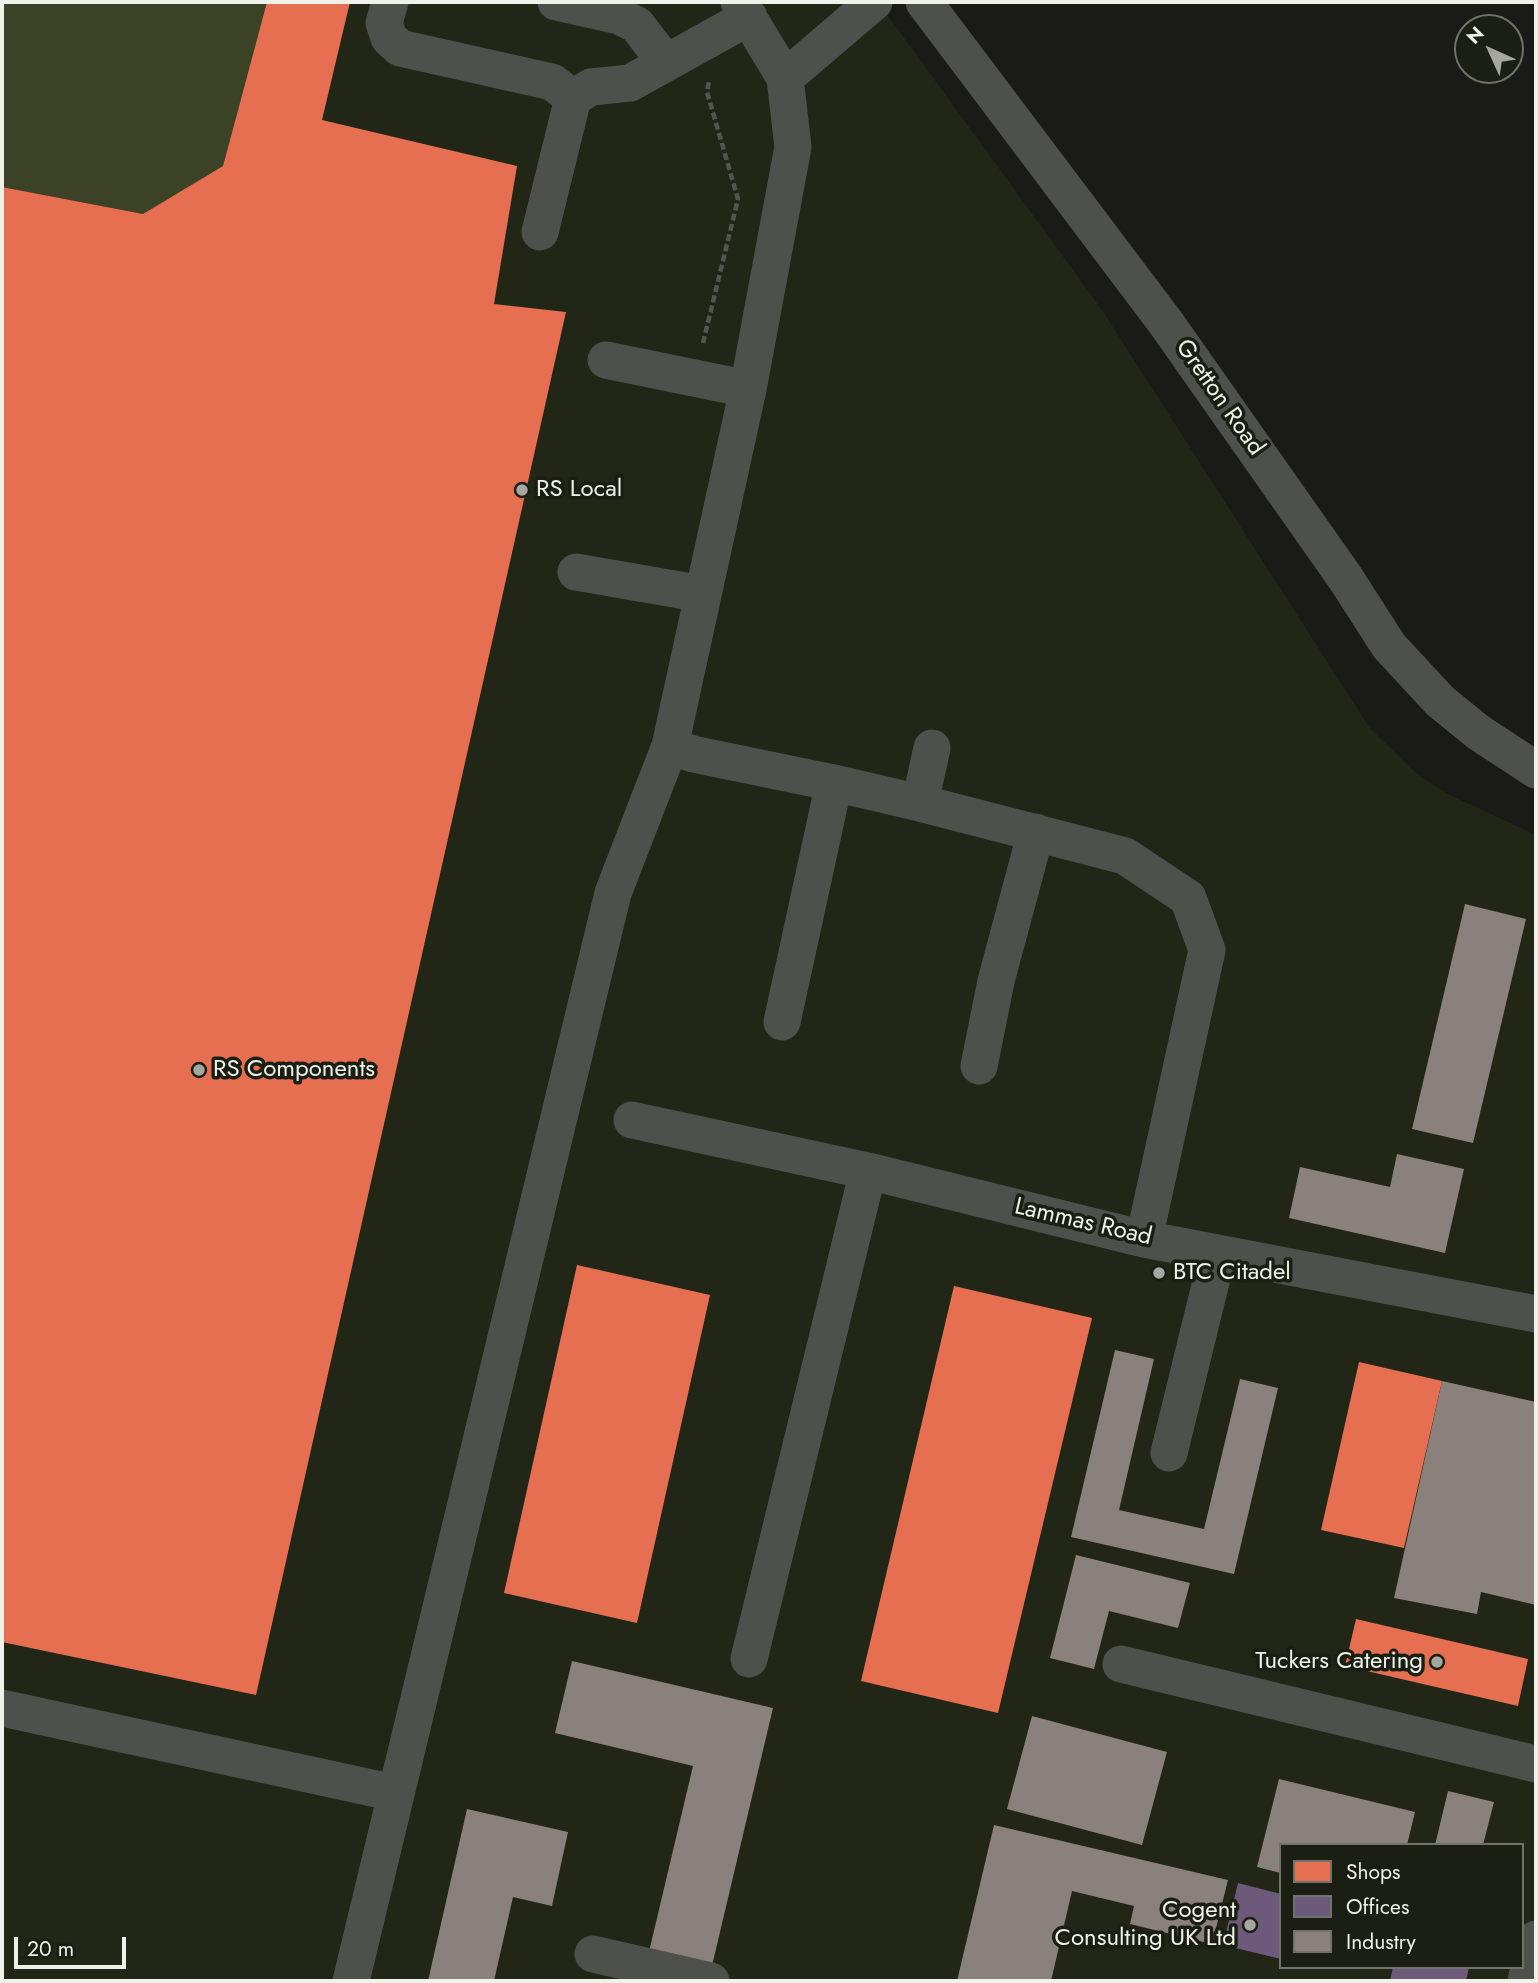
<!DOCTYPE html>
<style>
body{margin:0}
#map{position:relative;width:1538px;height:1983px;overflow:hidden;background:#1a1b16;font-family:Jost,sans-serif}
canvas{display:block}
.frame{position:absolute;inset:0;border:4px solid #f0f2ea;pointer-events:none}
.legend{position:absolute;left:1279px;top:1843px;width:245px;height:126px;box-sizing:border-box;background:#1b1e13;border:2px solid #707369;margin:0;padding:9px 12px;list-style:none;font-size:21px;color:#f0f2ea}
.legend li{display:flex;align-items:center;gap:14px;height:35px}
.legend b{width:35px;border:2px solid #707369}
.north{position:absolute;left:1454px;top:14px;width:70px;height:70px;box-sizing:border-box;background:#1b1e13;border:2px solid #707369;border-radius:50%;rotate:315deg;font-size:19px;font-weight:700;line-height:28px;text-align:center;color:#f0f2ea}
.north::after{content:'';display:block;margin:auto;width:24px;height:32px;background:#a5a7a0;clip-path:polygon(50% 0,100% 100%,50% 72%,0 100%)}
.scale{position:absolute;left:14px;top:1937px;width:112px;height:32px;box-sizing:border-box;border:4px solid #f0f2ea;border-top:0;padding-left:9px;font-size:21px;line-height:24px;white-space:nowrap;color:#f0f2ea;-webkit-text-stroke:5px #1b1e13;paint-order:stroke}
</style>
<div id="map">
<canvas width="1538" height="1983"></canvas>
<div class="frame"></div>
<ul class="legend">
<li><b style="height:19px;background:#e76f51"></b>Shops</li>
<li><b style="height:19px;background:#6d597a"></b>Offices</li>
<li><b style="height:19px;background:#8a817c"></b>Industry</li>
</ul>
<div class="north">N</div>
<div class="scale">20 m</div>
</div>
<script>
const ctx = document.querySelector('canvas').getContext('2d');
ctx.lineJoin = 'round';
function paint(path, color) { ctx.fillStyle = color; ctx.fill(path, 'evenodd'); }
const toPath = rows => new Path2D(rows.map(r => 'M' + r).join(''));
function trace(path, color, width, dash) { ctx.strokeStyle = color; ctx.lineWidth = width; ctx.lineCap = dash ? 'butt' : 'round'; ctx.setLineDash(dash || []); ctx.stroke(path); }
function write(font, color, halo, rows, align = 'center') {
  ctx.font = font + ' Jost,sans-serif'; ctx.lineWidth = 7; ctx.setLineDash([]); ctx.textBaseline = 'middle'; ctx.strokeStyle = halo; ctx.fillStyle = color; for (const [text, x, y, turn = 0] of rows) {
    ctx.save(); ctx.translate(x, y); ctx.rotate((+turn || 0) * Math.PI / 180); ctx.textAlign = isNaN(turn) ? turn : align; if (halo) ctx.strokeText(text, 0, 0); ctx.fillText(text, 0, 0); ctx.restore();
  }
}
paint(toPath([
 [2,2,878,2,1102,310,1369,727,1418,775,1450,795,1536,835,1536,1981,2,1981],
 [1281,1845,1522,1845,1522,1967,1281,1967]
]), '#222616');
paint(toPath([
 [2,2,267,2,223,166,143,214,2,187]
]), '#3b4226');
paint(toPath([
 [267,2,350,2,322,120,517,166,494,304,566,312,256,1695,2,1642,2,187,143,214,223,166],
 [577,1265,710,1295,637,1623,504,1593],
 [954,1286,1092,1318,998,1713,861,1681],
 [1359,1362,1442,1381,1404,1548,1321,1530],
 [1356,1619,1528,1659,1518,1706,1345,1666]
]), '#e76f51');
paint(toPath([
 [1238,1883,1281,1894,1281,1959,1223,1945],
 [1393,1967,1469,1967,1466,1981,1390,1981]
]), '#6d597a');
paint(toPath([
 [1465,904,1526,919,1473,1143,1412,1129],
 [1397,1154,1464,1169,1445,1253,1289,1218,1300,1167,1390,1187],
 [1115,1350,1154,1359,1119,1510,1204,1529,1240,1379,1278,1388,1234,1574,1071,1537],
 [1442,1381,1536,1402,1536,1605,1481,1592,1477,1614,1394,1598],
 [1076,1555,1190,1583,1178,1628,1109,1611,1094,1669,1050,1658],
 [572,1661,773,1708,711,1970,648,1956,693,1766,555,1733],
 [1032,1716,1167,1752,1142,1845,1007,1809],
 [1279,1779,1415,1812,1407,1845,1281,1845,1281,1873,1257,1867],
 [1448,1791,1494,1802,1483,1845,1435,1845],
 [467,1809,568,1832,552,1906,513,1897,494,1981,428,1981],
 [994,1825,1228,1880,1212,1944,1130,1924,1134,1906,1072,1891,1051,1981,957,1981]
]), '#8a817c');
trace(toPath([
 [703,343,738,199,707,92,709,81]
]), '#545551', 4.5, [7, 3.5]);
trace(toPath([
 [390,2,384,23,389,38,400,48,552,82,573,98],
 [556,2,619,16,637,25,666,63],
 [739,2,785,78,793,147,748,389,670,746,693,754,834,783,920,803,1125,856,1188,898,1207,950,1144,1239],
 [924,2,1166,323,1346,579,1389,646,1440,701,1478,732,1536,770],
 [785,78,874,2],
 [540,232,573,98,591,87,630,83,749,17],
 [606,360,748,389],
 [576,572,703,594],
 [920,803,932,748],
 [782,1022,834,783],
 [979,1066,996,981,1036,832],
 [632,1120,868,1171,1144,1239,1536,1314],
 [1169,1453,1218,1253],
 [749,1659,868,1171],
 [1121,1664,1536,1764],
 [2,1708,395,1793],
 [593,1954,711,1981],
 [351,1981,613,893,670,746],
 [1526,1981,1536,1939]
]), '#4e504b', 37);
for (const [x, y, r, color] of [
 [522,490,7,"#a5a7a0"],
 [199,1070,7,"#a5a7a0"],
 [1159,1273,7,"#a5a7a0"],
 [1437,1662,7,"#a5a7a0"],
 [1250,1925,7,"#a5a7a0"]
]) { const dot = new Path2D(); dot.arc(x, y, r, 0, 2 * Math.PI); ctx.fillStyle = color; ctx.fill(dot); trace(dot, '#1b1e13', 2.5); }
write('24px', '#f0f2ea', '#1b1e13', [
 ["Gretton Road",1219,398,55],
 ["Lammas Road",1083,1223,13]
]);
write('24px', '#f0f2ea', '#1b1e13', [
 ["RS Local",536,490],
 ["RS Components",213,1070],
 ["BTC Citadel",1173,1273],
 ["Tuckers Catering",1423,1662,"right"],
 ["Cogent",1236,1911,"right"],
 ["Consulting UK Ltd",1236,1939,"right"]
], 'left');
</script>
